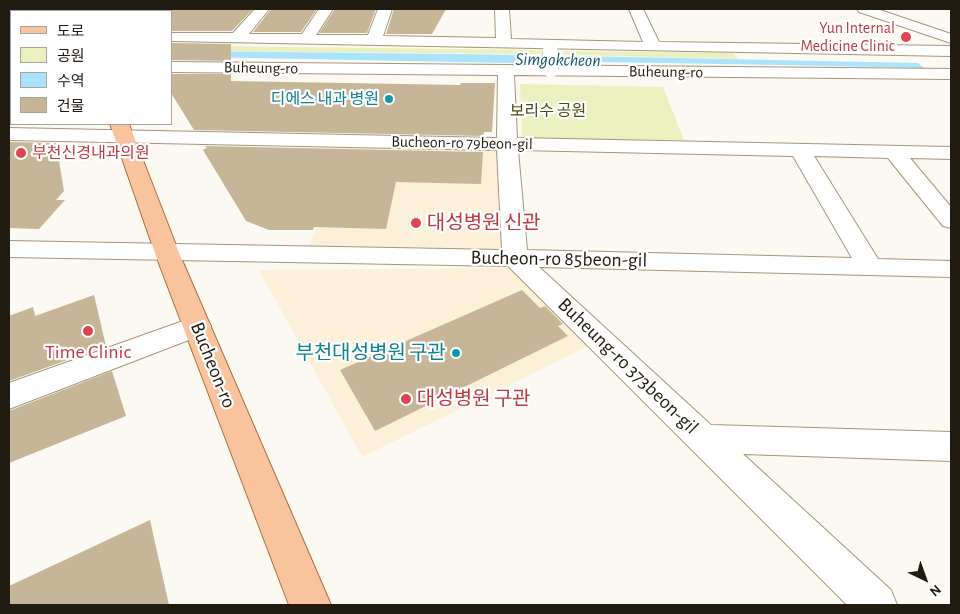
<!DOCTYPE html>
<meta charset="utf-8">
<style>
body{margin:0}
#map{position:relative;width:960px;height:614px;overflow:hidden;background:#fcf9f2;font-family:"Alegreya Sans","Noto Sans KR",sans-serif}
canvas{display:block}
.frame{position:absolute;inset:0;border:10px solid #221c10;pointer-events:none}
.legend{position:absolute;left:10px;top:10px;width:162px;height:115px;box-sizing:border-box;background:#fff;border:1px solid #a7a49f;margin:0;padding:6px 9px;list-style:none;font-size:15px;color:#221c10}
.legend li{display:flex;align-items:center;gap:10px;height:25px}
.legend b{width:25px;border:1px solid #a7a49f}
.north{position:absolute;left:900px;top:554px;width:50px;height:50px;-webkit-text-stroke:4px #fff;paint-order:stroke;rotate:138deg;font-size:14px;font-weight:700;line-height:20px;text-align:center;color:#221c10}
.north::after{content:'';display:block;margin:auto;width:18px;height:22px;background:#221c10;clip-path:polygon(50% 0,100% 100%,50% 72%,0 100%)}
</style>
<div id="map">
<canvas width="960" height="614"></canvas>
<div class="frame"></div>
<ul class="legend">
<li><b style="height:6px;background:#f9c49d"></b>도로</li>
<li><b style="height:14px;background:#ebf1be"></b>공원</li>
<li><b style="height:14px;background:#aae3fe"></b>수역</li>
<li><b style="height:14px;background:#c6b697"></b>건물</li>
</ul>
<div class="north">N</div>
</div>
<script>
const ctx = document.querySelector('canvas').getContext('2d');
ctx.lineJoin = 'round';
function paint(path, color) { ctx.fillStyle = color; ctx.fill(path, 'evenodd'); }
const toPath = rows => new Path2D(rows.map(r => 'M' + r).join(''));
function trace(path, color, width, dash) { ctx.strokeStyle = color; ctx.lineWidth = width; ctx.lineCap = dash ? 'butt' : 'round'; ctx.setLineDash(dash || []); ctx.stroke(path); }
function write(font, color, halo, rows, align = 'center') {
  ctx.font = font + ' "Alegreya Sans","Noto Sans KR",sans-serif'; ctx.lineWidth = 4.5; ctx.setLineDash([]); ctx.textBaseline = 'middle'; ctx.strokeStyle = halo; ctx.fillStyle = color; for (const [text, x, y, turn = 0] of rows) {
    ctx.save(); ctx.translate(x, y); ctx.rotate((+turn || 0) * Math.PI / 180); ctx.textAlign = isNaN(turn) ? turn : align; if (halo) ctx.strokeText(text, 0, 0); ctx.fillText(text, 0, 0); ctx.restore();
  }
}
paint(toPath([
 [338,141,507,144,515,258,306,255,330,191,319,176],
 [526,268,601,340,362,457,259,270]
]), '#fcf0d8');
paint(toPath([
 [214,46,543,50,542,54,210,51],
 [563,51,733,53,738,59,564,55],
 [520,84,663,87,684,140,522,138]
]), '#ebf1be');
paint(toPath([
 [195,51,531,55,918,63,924,68,782,65,599,62,510,63,197,57]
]), '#aae3fe');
paint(toPath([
 [171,9,253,9,232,31,171,31],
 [271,9,317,9,301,32,253,32],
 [335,9,376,9,367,33,319,33],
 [394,9,446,9,432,34,386,34],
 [171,43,231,44,231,61,171,60],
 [171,74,231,74,231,81,460,85,461,83,495,83,492,132,484,132,484,136,194,130,171,93],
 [9,142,56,143,64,191,56,200,65,200,39,229,9,228],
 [205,146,483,152,481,184,396,182,386,229,314,227,313,230,269,230,246,221,203,150,207,148],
 [522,290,540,308,545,306,563,324,558,326,568,336,375,431,340,370],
 [94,295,106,346,9,381,9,316,33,307,35,316],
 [112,371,126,416,9,463,9,411],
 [150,520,169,605,9,605,9,586]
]), '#c6b697');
const minor = toPath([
 [255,9,269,9,249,34,302,34,319,9,333,9,316,35,368,35,378,9,392,9,383,36,496,38,495,9,509,9,511,39,643,42,629,9,643,9,659,42,951,46,951,56,171,41,171,33,233,33,255,9],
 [857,9,877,9,951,34,951,43,859,12,857,9],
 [9,32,11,32,11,41,9,41,9,32],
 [9,61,11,61,11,71,9,71,9,61],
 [171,62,951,69,951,79,514,75,517,138,951,147,951,159,910,158,951,207,951,228,943,226,888,158,814,156,878,259,951,261,951,277,539,267,711,425,951,432,951,461,743,454,891,590,897,605,847,605,508,266,9,257,9,241,502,250,497,150,9,140,9,128,497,138,498,75,171,72,171,62],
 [518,150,793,156,852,258,527,250,518,150],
 [197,316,207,319,211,326,207,333,9,409,9,383,197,316]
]);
const major = toPath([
 [68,9,82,9,83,11,69,11,68,9],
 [110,124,129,124,179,253,331,605,289,605,155,253,110,124]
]);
trace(minor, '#a69678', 2);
trace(major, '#ab6f41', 2);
paint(minor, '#fff');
paint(major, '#f9c49d');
const minorBridge = toPath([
 [550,51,551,70]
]);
trace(minorBridge, '#a69678', 16, []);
trace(minorBridge, '#fff', 15);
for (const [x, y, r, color] of [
 [906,37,6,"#e0444e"],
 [389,99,5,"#0f9aa8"],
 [21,153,6,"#e0444e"],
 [416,223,6,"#e0444e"],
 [88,331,6,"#e0444e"],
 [456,353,5,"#0f9aa8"],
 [406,399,6,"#e0444e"]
]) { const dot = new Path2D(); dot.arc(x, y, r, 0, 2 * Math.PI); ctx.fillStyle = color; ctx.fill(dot); trace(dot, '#fff', 2); }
write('16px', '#be3a42', '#fff', [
 ["Yun Internal",895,28],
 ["Medicine Clinic",895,46],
 ["부천신경내과의원",32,153,"left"]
], 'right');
write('16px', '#221c10', '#fff', [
 ["Buheung-ro",261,68,1],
 ["Buheung-ro",666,72,1],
 ["Bucheon-ro 79beon-gil",462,143,1]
]);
write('16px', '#0d838f', '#fff', [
 ["디에스 내과 병원",379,99]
], 'right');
write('16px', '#4a4e13', '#fff', [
 ["보리수 공원",548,111]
]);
write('italic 18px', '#095670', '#fff', [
 ["Simgokcheon",558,60,1]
]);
write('20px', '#be3a42', '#fff', [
 ["대성병원 신관",427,223],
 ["Time Clinic",88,352,"center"],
 ["대성병원 구관",417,399]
], 'left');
write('20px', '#221c10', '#fff', [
 ["Bucheon-ro 85beon-gil",559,259,1],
 ["Bucheon-ro",213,365,68],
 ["Buheung-ro 373beon-gil",628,366,44]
]);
write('20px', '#0d838f', '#fff', [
 ["부천대성병원 구관",446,353]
], 'right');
</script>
